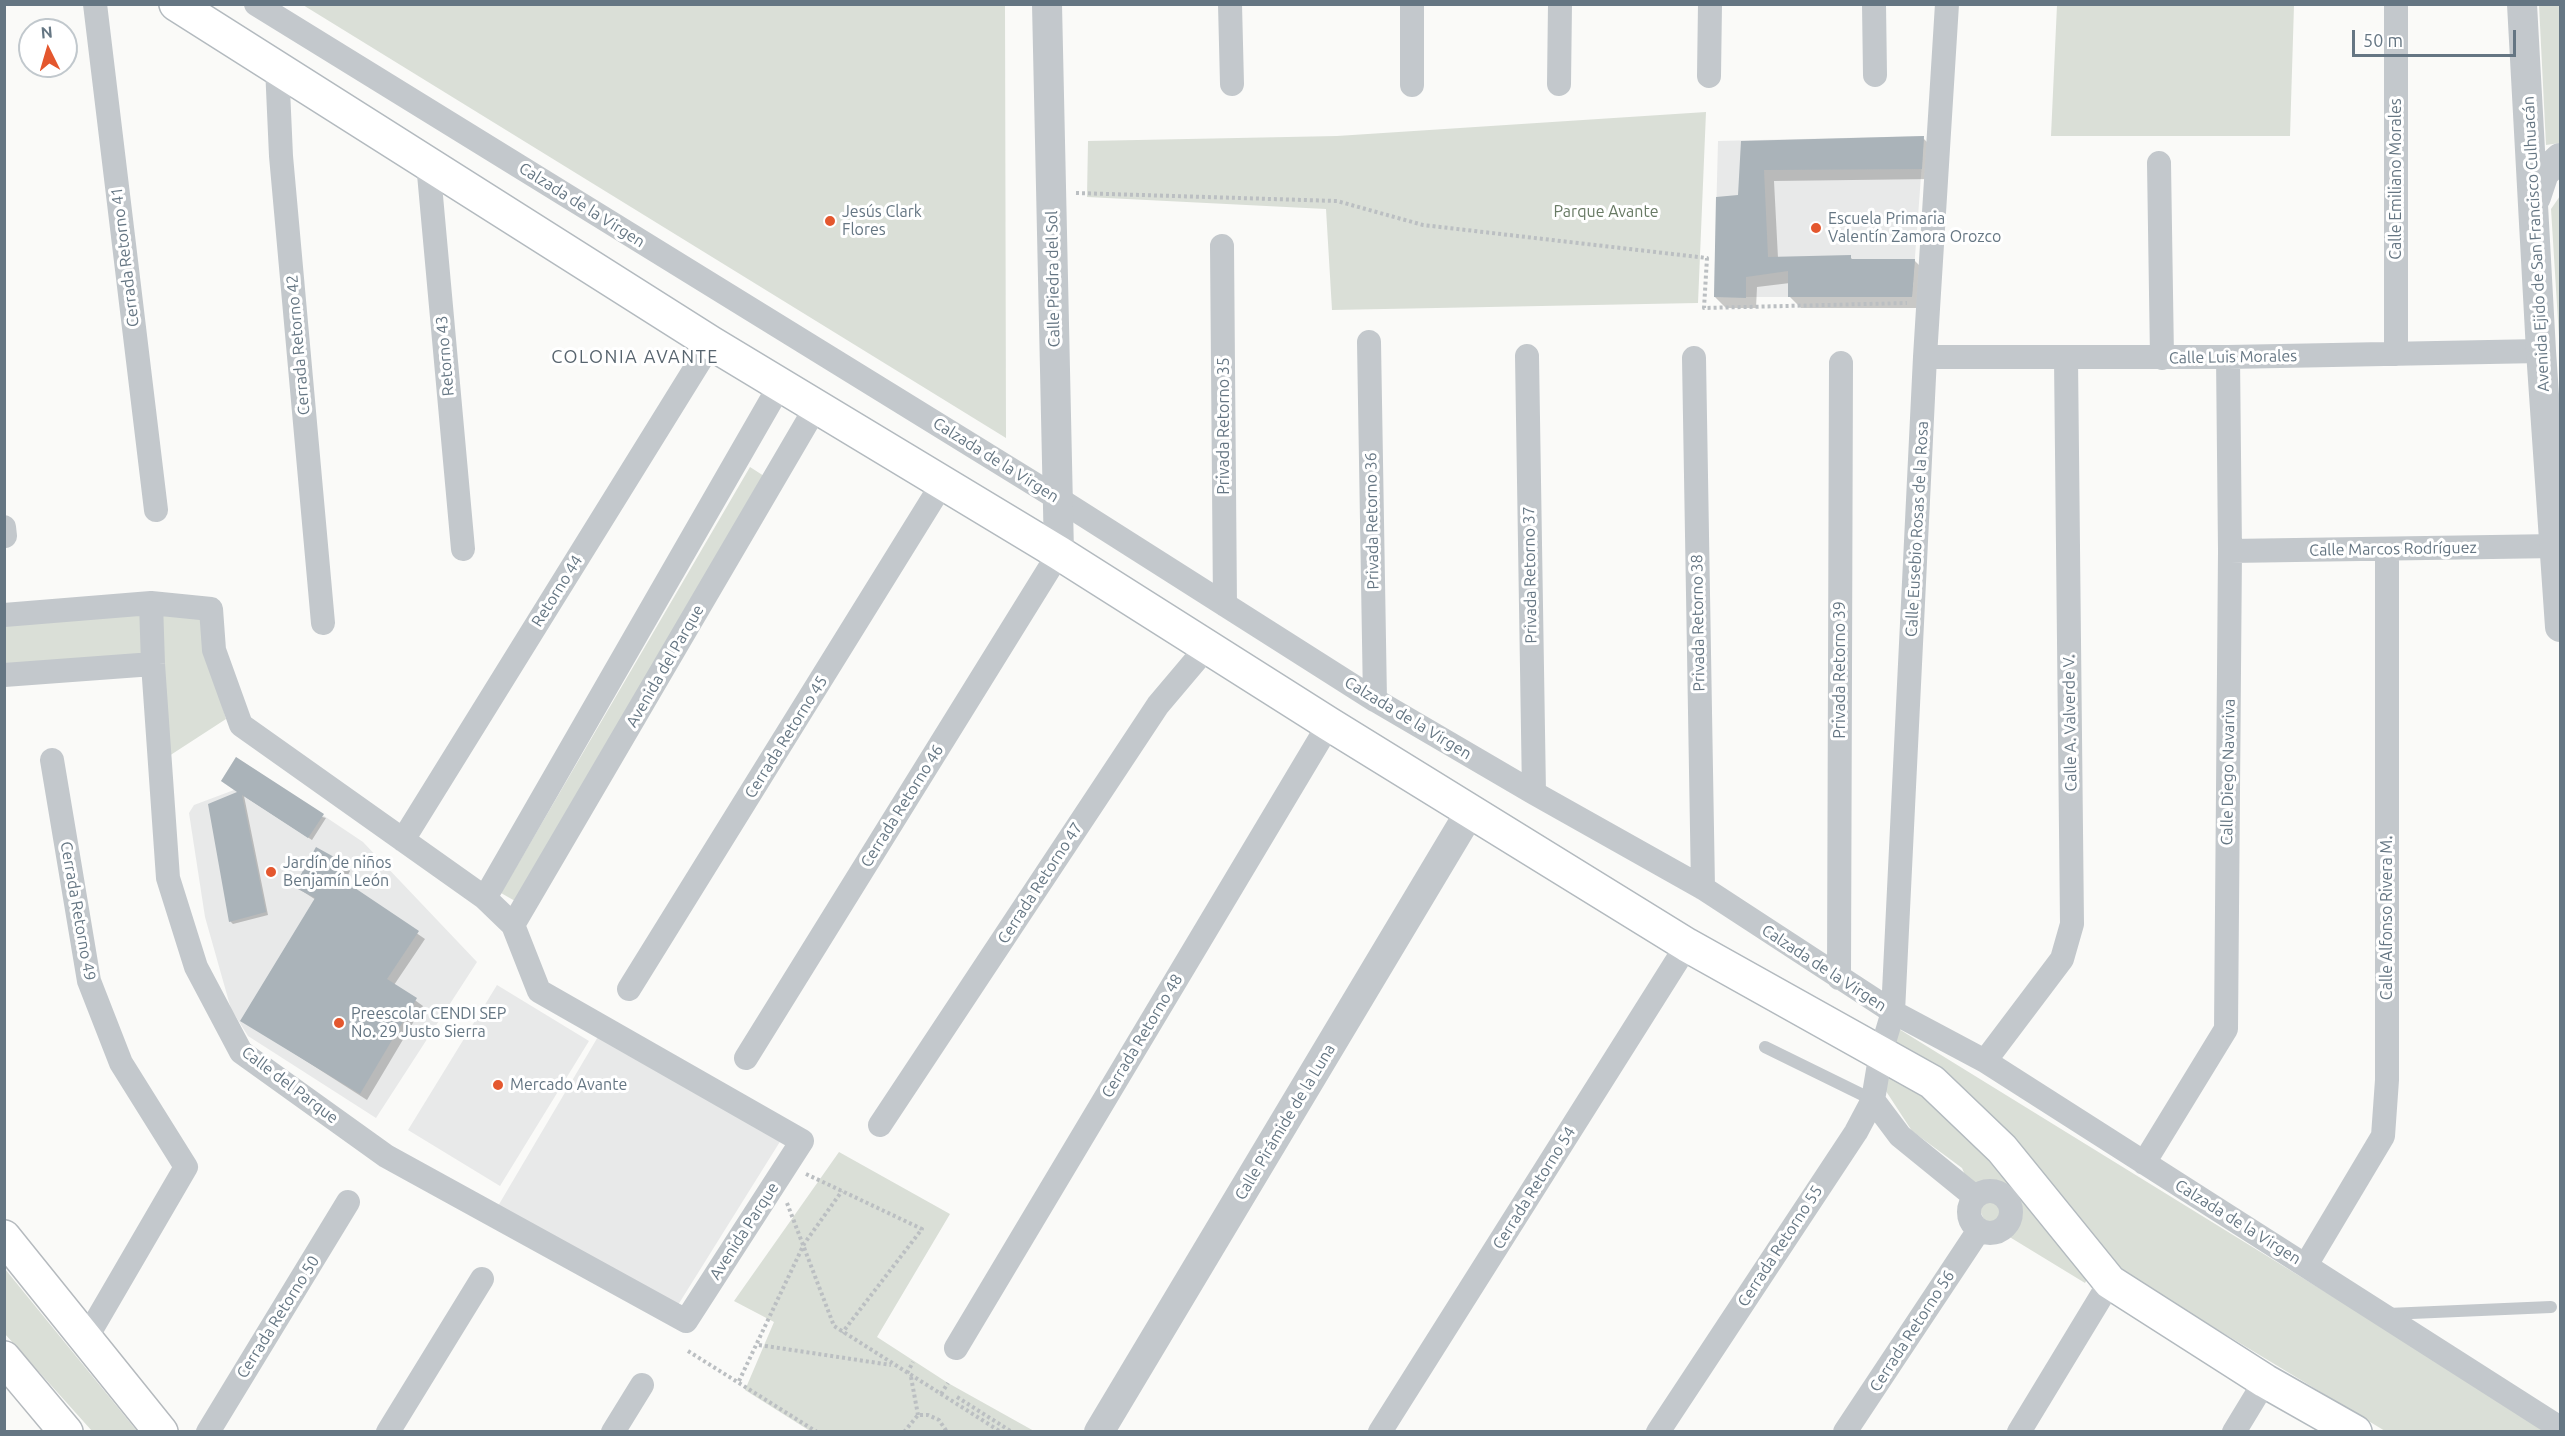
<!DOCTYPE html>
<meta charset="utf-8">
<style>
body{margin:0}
#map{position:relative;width:2565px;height:1436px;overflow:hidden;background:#fafaf8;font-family:Ubuntu,sans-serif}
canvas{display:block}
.frame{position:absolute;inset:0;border:6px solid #657683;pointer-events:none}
.north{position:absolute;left:18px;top:18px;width:60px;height:60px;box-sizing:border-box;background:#fff;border:2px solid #c1c8cd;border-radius:50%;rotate:355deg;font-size:16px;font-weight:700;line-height:24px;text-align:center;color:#657683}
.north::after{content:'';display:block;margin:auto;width:21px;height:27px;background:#e4572e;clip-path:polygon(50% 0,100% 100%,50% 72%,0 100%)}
.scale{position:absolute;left:2352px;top:30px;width:164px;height:27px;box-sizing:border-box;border:3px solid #657683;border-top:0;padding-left:8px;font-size:18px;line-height:21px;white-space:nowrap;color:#657683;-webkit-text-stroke:4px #fff;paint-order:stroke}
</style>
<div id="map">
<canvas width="2565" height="1436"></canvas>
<div class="frame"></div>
<div class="north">N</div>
<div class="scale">50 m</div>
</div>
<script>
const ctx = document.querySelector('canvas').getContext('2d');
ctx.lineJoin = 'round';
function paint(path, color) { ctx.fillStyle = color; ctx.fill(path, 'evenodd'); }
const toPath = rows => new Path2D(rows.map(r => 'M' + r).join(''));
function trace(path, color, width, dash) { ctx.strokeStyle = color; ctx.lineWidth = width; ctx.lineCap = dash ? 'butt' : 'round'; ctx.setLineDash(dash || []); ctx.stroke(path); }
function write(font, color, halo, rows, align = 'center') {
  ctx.font = font + ' Ubuntu,sans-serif'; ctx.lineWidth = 6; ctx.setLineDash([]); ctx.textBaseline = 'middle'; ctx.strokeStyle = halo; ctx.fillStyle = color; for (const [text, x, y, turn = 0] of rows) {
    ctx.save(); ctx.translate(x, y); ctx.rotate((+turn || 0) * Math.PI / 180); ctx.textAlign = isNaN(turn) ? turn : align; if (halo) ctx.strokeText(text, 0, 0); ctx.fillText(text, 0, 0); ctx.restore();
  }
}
paint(toPath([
 [1924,136,1912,297,1714,297,1718,141],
 [236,757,363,842,477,962,376,1118,248,1036,231,1009,205,917,189,813,194,805,234,790,221,781],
 [497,985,589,1041,500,1186,408,1130],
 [599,1035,781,1140,678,1305,498,1206]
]), '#e8e9e9');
paint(toPath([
 [303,5,1005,5,1006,438],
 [2057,5,2294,5,2290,136,2051,136],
 [2539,5,2560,5,2560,143,2546,145],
 [1706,112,1698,303,1332,310,1326,209,1087,197,1088,141,1337,136],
 [2560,196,2560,353,2551,209],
 [750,467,764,476,515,901,501,893],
 [145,611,148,660,5,669,5,621],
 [161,614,205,617,206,650,226,719,169,756],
 [1894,1026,2551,1431,2385,1431,2119,1270,1969,1093,1885,1040],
 [1885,1066,1974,1136,2089,1276,2085,1283,1985,1222,1962,1168,1912,1131,1880,1082],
 [839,1152,950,1214,877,1337,948,1383,1034,1431,810,1431,745,1390,774,1322,734,1301],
 [5,1269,137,1431,92,1431,5,1334]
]), '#dadfd7');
paint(toPath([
 [1923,138,1934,149,1932,179,1774,181,1778,258,1850,257,1854,261,1914,260,1925,271,1922,308,1801,308,1790,297,1790,283,1757,287,1756,308,1726,308,1715,297,1740,197,1742,142],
 [239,793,326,818,312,840,244,796,268,915,233,924,230,921],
 [344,864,350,871,344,883,425,939,394,985,423,1006,367,1100,242,1020,316,900,296,887]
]), '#0003');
paint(toPath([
 [1924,136,1922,169,1764,170,1768,257,1851,255,1851,259,1915,259,1912,297,1788,297,1788,271,1746,277,1746,298,1714,297,1716,197,1738,195,1741,141],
 [236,757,324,814,308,838,242,795,266,912,229,922,208,804,237,792,221,781],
 [316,847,345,863,337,876,419,931,387,979,417,998,360,1094,240,1021,315,898,294,887]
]), '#aab3b9');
const secondary = toPath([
 [176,4,711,343,1059,553,1329,724,1687,945,1932,1082,2002,1149,2110,1282,2265,1381,2355,1432]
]);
const primary = toPath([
 [4,1237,161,1432],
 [4,1358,66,1432]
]);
trace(secondary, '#b3babf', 36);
trace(primary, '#b5babe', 36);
trace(toPath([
 [1076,193,1337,201,1423,225,1707,258,1704,308,1907,303],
 [806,1174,922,1229,842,1333],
 [787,1203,834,1326,1001,1432],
 [759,1345,891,1365],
 [688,1351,817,1432],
 [907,1373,913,1362],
 [911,1377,918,1415],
 [739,1381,804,1244,842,1191],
 [941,1394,948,1383],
 [957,1397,1012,1432],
 [904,1432,918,1415,928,1415,939,1420,947,1432]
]), '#bbbfc2', 4, [3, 3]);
trace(toPath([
 [1765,1047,1873,1100],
 [2388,1314,2551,1307]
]), '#c3c8cc', 12);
trace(toPath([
 [95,4,156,510],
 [256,4,1057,498,1375,700,1534,793,1703,888,1893,1012,1985,1061,2560,1428],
 [1230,4,1232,84],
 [1874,4,1875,75],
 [277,67,281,156,323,623],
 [1709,76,1710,4],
 [1559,84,1560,4],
 [1412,85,1412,4],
 [428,163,463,549],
 [2159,163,2162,358],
 [1222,246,1225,605],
 [1369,342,1375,700],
 [2396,354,2396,4],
 [1527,356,1534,793],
 [1925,357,2228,357,2541,351],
 [1694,358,1703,888],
 [4,527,5,536],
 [2230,551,2557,546],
 [4,615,151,603,211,609,214,650,241,725,485,898,513,925,539,991,802,1141,686,1321,386,1156,241,1052,196,967,168,878,153,664,151,603],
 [4,675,153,664],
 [52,760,89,981,121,1063,186,1167,87,1337],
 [403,840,711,343],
 [485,898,780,385],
 [513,925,816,407],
 [1839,978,1841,363],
 [629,989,942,484],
 [746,1058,1059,553],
 [1985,1061,2062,959,2072,924,2066,358],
 [1873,1100,1900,1136,1975,1197],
 [880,1125,1158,705,1207,647],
 [2144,1163,2226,1029,2230,551,2228,357],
 '1969 1212a21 21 0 1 1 42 0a21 21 0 1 1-42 0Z',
 [2306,1265,2383,1136,2387,1080,2387,550],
 [956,1348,1329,724],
 [208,1432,348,1202],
 [388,1432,482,1279],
 [613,1432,642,1385],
 [1380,1432,1687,945],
 [1658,1432,1856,1132,1873,1100,1881,1052,1893,1012,1925,357,1947,4],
 [1845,1432,1979,1230],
 [2019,1432,2110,1282],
 [2234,1432,2265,1381]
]), '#c3c8cc', 24);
trace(toPath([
 [1047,4,1059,553],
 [2522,4,2541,351,2560,627],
 [2536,197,2544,173,2560,158],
 [1099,1432,1470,812]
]), '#c3c8cc', 30);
trace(secondary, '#fff', 33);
trace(primary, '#fff', 33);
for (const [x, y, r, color] of [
 [830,221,6,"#e4572e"],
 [1816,228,6,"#e4572e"],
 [271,872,6,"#e4572e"],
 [339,1023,6,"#e4572e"],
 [498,1085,6,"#e4572e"]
]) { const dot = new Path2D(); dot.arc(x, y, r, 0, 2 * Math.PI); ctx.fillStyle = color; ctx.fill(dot); trace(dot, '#fff', 2); }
write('16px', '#657683', '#fff', [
 ["Calle Emiliano Morales",2396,179,-90],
 ["Calzada de la Virgen",582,205,32],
 ["Avenida Ejido de San Francisco Culhuacán",2536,244,-93],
 ["Cerrada Retorno 41",125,257,-97],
 ["Calle Piedra del Sol",1053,279,-91],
 ["Cerrada Retorno 42",298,345,-95],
 ["Retorno 43",445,356,-95],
 ["Calle Luis Morales",2233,357,-1],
 ["Privada Retorno 35",1224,426,-90],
 ["Calzada de la Virgen",996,460,32],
 ["Privada Retorno 36",1372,521,-91],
 ["Calle Eusebio Rosas de la Rosa",1917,529,-87],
 ["Calle Marcos Rodríguez",2393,549,-1],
 ["Privada Retorno 37",1530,575,-91],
 ["Retorno 44",557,591,-58],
 ["Privada Retorno 38",1698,623,-91],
 ["Avenida del Parque",665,666,-60],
 ["Privada Retorno 39",1840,670,-90],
 ["Calzada de la Virgen",1408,718,31],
 ["Calle A. Valverde V.",2070,723,-91],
 ["Cerrada Retorno 45",786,737,-58],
 ["Calle Diego Navariva",2228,772,-89],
 ["Cerrada Retorno 46",902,806,-58],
 ["Cerrada Retorno 47",1040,883,-57],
 ["Cerrada Retorno 49",78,911,80],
 ["Calle Alfonso Rivera M.",2387,918,-90],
 ["Calzada de la Virgen",1824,968,33],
 ["Cerrada Retorno 48",1142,1036,-59],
 ["Calle del Parque",290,1085,37],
 ["Calle Pirámide de la Luna",1285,1122,-59],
 ["Cerrada Retorno 54",1534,1188,-58],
 ["Calzada de la Virgen",2238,1222,32],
 ["Avenida Parque",744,1231,-57],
 ["Cerrada Retorno 55",1780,1246,-57],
 ["Cerrada Retorno 50",278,1317,-58],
 ["Cerrada Retorno 56",1912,1331,-57]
]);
write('16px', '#657683', '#fff', [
 ["Jesús Clark",842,212],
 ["Flores",842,230],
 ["Escuela Primaria",1828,219],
 ["Valentín Zamora Orozco",1828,237],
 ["Jardín de niños",283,863],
 ["Benjamín León",283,881],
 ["Preescolar CENDI SEP",351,1014],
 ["No. 29 Justo Sierra",351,1032],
 ["Mercado Avante",510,1085]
], 'left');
write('16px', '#687a64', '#fff', [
 ["Parque Avante",1606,212]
]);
ctx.letterSpacing = '1.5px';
write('18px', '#57646e', '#fff', [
 ["COLONIA AVANTE",635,357]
]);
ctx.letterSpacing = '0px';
</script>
